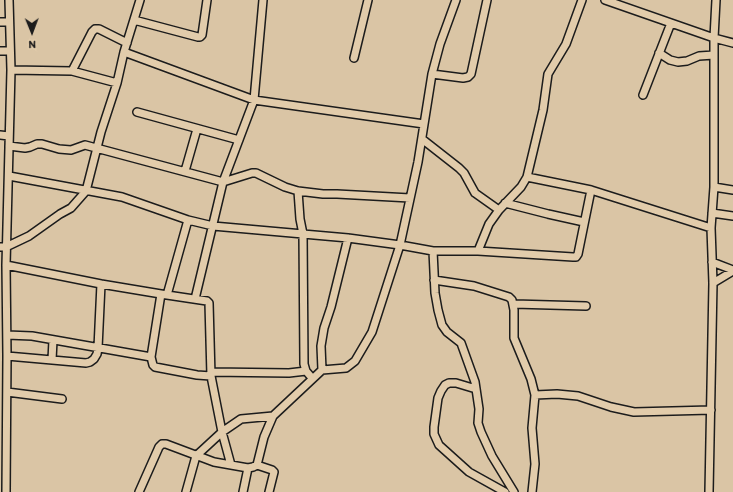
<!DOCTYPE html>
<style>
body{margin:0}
#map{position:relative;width:733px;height:492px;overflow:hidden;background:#dac5a5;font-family:Itim,sans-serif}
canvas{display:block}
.north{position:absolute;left:12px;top:12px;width:40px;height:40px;-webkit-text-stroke:3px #e2ccab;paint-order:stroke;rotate:179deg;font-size:11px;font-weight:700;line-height:16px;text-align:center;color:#1c1c1c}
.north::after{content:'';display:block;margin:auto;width:14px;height:18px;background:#1c1c1c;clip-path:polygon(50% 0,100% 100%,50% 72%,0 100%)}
</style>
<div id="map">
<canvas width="733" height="492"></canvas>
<div class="north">N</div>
</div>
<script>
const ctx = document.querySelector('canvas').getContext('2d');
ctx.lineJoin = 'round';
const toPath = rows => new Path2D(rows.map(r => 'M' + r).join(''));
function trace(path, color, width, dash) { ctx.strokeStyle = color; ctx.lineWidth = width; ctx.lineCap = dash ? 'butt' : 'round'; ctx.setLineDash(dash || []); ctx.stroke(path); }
const minor = toPath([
 [605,0,714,38,733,43],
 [134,20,198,37,200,37,202,35,207,0],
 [0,22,9,22],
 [0,51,10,51],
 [124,52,254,100,424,124],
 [659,53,670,60,678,62,687,61,699,56,714,55],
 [354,58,368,0],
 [11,70,72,71,117,83],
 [72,71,92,32,95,29,99,29,127,43],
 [432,74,463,78,468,77,471,74,487,0],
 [643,95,671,23],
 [137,112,239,140],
 [0,135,9,136],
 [422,139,459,168,464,173,475,193,499,210],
 [9,146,25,148,30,147,37,144,42,144,59,149,71,150,85,145,223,182,252,173,256,173,285,187,298,191,323,194,337,194,410,198],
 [185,171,197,129],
 [9,176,122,197,188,220,213,226,348,238,400,245,433,251,478,251,573,257,576,257,578,254,591,190],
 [527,177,591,190,711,228],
 [714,187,733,190],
 [298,191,300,219,303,234,304,364,306,371,312,378],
 [505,203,548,214,584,222],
 [712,213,733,216],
 [188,220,167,295,161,294,151,357,153,365,155,367,197,375,211,376],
 [0,247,8,246,29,236,60,214,71,208,86,191,101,132,117,83,124,52,140,0],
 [433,251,435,293,438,310,442,325,447,332,461,343,475,382,479,409,478,423,481,432,492,456,514,492],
 [478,251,489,224,499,210,521,187,527,177,543,110,548,74,566,44,582,0],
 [712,262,733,270],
 [6,265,101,284],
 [434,280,474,286,509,297,512,300,514,310,514,338,531,379,535,395,532,428,535,464,532,492],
 [713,283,733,271],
 [167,295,207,301,209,303,211,376,222,432,231,465],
 [195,299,223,182,254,100,263,0],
 [514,304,586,306],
 [7,335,32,336,151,357],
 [7,356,86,363,90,362,94,359,97,354,98,348,101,284,161,294],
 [52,360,53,340],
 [322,370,321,346,324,328,331,307,348,238],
 [211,372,289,373,306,371],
 [476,389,456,383,449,383,445,385,441,391,438,398,434,427,434,434,439,445,469,472,505,492],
 [7,392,62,399],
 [535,395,557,394,578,396,611,407,634,412,711,410],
 [257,465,272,470,274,472,269,492],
 [6,492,7,356,6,265,11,70,9,0],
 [139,492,159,447,162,444,166,444,214,462,248,468,253,467,257,465,264,437,273,416,322,370,346,368,355,361,372,332,400,245,418,162,432,74,440,44,456,0],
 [186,492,196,456,222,432,241,419,273,416],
 [243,492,248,468],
 [709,492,713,283,711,228,714,187,714,38,716,0]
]);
trace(minor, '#1c1c1c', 10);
trace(minor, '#e2ccab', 7);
</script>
